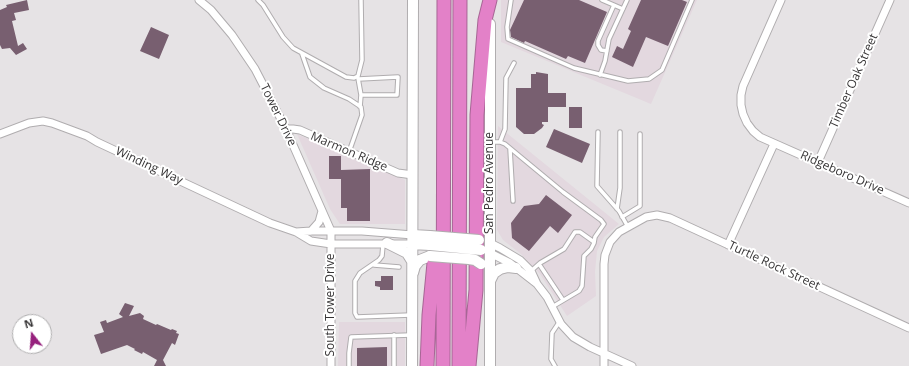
<!DOCTYPE html>
<style>
body{margin:0}
#map{position:relative;width:909px;height:366px;overflow:hidden;background:#e6e3e5;font-family:"Open Sans",sans-serif}
canvas{display:block}
.north{position:absolute;left:12px;top:314px;width:40px;height:40px;box-sizing:border-box;background:#fff;border:1px solid #afaeaf;border-radius:50%;rotate:343deg;font-size:11px;font-weight:700;line-height:16px;text-align:center;color:#373536}
.north::after{content:'';display:block;margin:auto;width:14px;height:18px;background:#96207d;clip-path:polygon(50% 0,100% 100%,50% 72%,0 100%)}
</style>
<div id="map">
<canvas width="909" height="366"></canvas>
<div class="north">N</div>
</div>
<script>
const ctx = document.querySelector('canvas').getContext('2d');
ctx.lineJoin = 'round';
function paint(path, color) { ctx.fillStyle = color; ctx.fill(path, 'evenodd'); }
const toPath = rows => new Path2D(rows.map(r => 'M' + r).join(''));
function trace(path, color, width, dash) { ctx.strokeStyle = color; ctx.lineWidth = width; ctx.lineCap = dash ? 'butt' : 'round'; ctx.setLineDash(dash || []); ctx.stroke(path); }
function write(font, color, halo, rows, align = 'center') {
  ctx.font = font + ' "Open Sans",sans-serif'; ctx.lineWidth = 4; ctx.setLineDash([]); ctx.textBaseline = 'middle'; ctx.strokeStyle = halo; ctx.fillStyle = color; for (const [text, x, y, turn = 0] of rows) {
    ctx.save(); ctx.translate(x, y); ctx.rotate((+turn || 0) * Math.PI / 180); ctx.textAlign = isNaN(turn) ? turn : align; if (halo) ctx.strokeText(text, 0, 0); ctx.fillText(text, 0, 0); ctx.restore();
  }
}
paint(toPath([
 [501,0,697,0,651,104,501,42],
 [498,126,619,224,604,237,597,251,595,272,596,296,567,316,540,274,521,254,503,240,497,230],
 [297,134,405,180,405,224,340,224,330,209],
 [339,322,405,322,405,366,338,366]
]), '#e3d8df');
paint(toPath([
 [27,0,29,10,14,13,16,20,12,21,18,46,23,43,27,49,16,55,10,48,2,49,0,45,0,10,7,7,6,5],
 [524,0,579,0,607,12,585,63,568,56,566,59,525,41,524,43,511,37,510,30],
 [641,0,682,0,687,2,668,46,646,37,633,67,612,57,617,46,623,49,631,31,628,29],
 [151,27,169,35,159,59,140,51],
 [536,72,548,74,548,93,566,93,566,107,548,107,548,122,542,122,542,124,544,125,542,128,534,134,524,134,516,127,516,88,531,88,531,74,536,74],
 [569,107,582,107,582,128,569,128],
 [554,129,590,144,582,163,546,147],
 [329,156,341,156,341,170,370,169,370,221,347,221,347,208,341,208,341,179,329,179],
 [546,195,572,215,558,233,550,226,529,251,512,238,511,223,524,206,539,204],
 [381,276,393,276,393,290,380,290,380,287,375,286,375,281,381,281],
 [125,303,134,306,129,316,140,313,144,316,143,319,156,325,157,324,171,330,172,329,177,331,176,333,179,334,175,345,172,343,163,360,166,366,154,366,157,360,143,352,142,354,134,350,135,349,127,345,101,354,94,335,104,332,100,322,106,320,107,323,123,317,119,314],
 [387,347,387,366,357,366,357,348]
]), '#785f70');
const lane = toPath([
 [258,0,263,5,283,37,293,48,346,77,354,78,358,76,362,60,361,0],
 [511,0,507,27,508,39,574,68,628,81,649,79,662,70,692,0],
 [602,0,623,9],
 [607,51,601,50,598,45,598,41,614,5],
 [302,54,310,77,324,88,349,99,361,107,362,115,349,152],
 [600,75,605,61,609,39,627,0],
 [358,78,361,95,360,107],
 [359,79,398,77,397,95,361,95],
 [598,132,597,186,619,211,628,227],
 [492,142,500,142,505,144,563,192,601,220,604,224,595,237,594,243,591,249,584,256,582,286,579,291,552,307],
 [500,142,505,129,506,78,514,63],
 [510,149,513,201],
 [617,209,620,188,620,132],
 [622,217,640,206,640,134],
 [383,245,382,256,379,260,360,273,355,281,355,313,357,317,411,315],
 [539,264,563,300],
 [374,265,399,267],
 [531,271,540,263,564,249,575,232,580,232,594,242],
 [394,335,394,366],
 [349,366,349,353,351,337,411,335],
 [555,366,551,359,552,333,560,321]
]);
const street = toPath([
 [199,0,211,10,232,35,255,69,286,129,331,231,331,366],
 [781,0,743,86,741,95,741,105,743,114,747,123,753,131,760,137,909,203],
 [286,129,293,129,300,130,398,173,413,175],
 [0,134,29,123,43,121,52,123,87,136,97,142,270,223,296,232,311,241,331,244,412,244],
 [818,162,890,0],
 [311,231,319,222,322,211],
 [296,232,311,231,362,231,413,235],
 [490,243,500,248,520,260,531,271,537,284],
 [728,245,774,144],
 [490,253,510,263,537,284,547,297,561,324,573,337,590,347,632,366],
 [604,366,604,264,605,255,610,242,619,232,646,217,657,215,670,218,909,328]
]);
const secondary = toPath([
 [413,235,430,236],
 [387,243,407,253,412,261],
 [412,244,430,245],
 [413,273,415,266,420,260,430,256],
 [490,281,494,273,500,269,508,267,516,268],
 [412,366,413,0],
 [490,366,490,24]
]);
const highway = toPath([
 [427,366,429,315,434,263,443,249],
 [443,366,444,0],
 [459,366,460,0],
 [469,366,476,290,477,115,485,20,490,0]
]);
trace(lane, '#b0adaf', 5.5);
trace(street, '#b0adaf', 9);
trace(secondary, '#b0adaf', 12);
trace(highway, '#a76695', 15);
trace(lane, '#fff', 3.5);
trace(street, '#fff', 7);
trace(secondary, '#fff', 10);
trace(highway, '#e381c8', 13);
const secondaryBridge = toPath([
 [430,236,479,240],
 [430,245,481,250],
 [430,256,469,259,475,260,481,264]
]);
trace(secondaryBridge, '#b0adaf', 12, []);
trace(secondaryBridge, '#fff', 10);
write('12px', '#373536', '#fff', [
 ["Timber Oak Street",854,81,-66],
 ["Tower Drive",278,115,64],
 ["Marmon Ridge",349,152,23],
 ["Winding Way",149,166,25],
 ["Ridgeboro Drive",842,173,24],
 ["San Pedro Avenue",490,183,-90],
 ["Turtle Rock Street",774,266,25],
 ["South Tower Drive",331,305,-90]
]);
</script>
